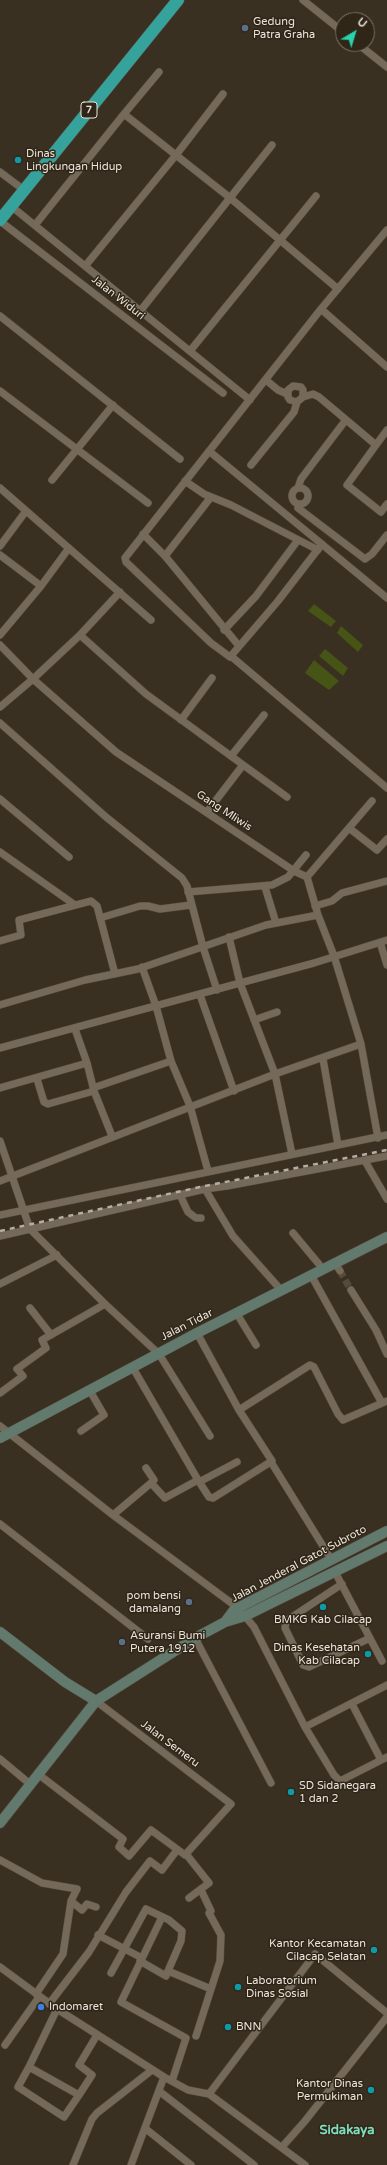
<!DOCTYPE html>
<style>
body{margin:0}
#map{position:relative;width:387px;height:2165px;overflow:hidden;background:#3a3021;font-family:"Varela Round",sans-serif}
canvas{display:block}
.north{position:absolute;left:335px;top:12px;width:40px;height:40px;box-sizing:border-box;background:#302618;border:1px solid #7b7266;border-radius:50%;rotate:38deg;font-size:11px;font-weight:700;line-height:16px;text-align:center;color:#ebe4db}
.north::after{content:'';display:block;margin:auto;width:14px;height:18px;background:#26d5ae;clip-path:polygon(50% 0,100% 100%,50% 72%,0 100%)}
</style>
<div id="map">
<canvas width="387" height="2165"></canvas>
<div class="north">U</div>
</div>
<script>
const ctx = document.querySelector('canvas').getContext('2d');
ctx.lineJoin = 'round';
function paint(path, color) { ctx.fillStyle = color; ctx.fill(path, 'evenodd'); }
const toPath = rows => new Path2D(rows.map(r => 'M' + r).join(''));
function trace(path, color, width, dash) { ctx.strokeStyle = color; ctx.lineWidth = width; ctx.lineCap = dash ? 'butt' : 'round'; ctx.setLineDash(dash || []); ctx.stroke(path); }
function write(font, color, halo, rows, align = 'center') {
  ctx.font = font + ' "Varela Round",sans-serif'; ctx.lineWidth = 3; ctx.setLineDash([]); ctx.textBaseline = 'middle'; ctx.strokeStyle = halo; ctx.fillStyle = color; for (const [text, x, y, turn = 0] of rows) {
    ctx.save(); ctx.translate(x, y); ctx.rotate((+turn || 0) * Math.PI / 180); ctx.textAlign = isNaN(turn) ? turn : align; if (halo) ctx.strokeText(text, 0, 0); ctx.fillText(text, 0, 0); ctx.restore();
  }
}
paint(toPath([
 [314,604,336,621,331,627,308,611],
 [341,626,363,645,358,652,337,633],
 [325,649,348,668,343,676,319,656],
 [314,660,339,681,329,690,305,673]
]), '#465416');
trace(toPath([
 [340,1271,351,1290]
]), '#554b3d', 7, [7, 3.5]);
const street = toPath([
 [303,0,343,32],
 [358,44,387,67],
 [124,114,159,72],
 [0,172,24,190],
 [11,206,250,400],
 [0,221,223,393],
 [35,225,124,114,229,197,338,289],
 [86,265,176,155,223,94],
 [321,309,387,367],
 [141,310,272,145],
 [0,316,180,459],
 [190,351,316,196],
 [266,380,278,390,287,394],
 [0,391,148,503],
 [303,397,313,394,319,397,376,445,347,485,381,512,387,504],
 [376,445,387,430],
 [209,451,387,598],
 [251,465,294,412,297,402,303,397,303,390,301,387,293,386,288,390,288,397,290,400,297,402],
 [52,480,113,405],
 [185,481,204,494,231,505,318,550],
 '292 496a8 8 0 1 1 16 0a8 8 0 1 1-16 0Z',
 [0,488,151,620],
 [298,488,301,479,345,421],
 [211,497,165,556,239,646],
 [298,508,365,559,372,554,387,535],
 [143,534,165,556],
 [322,544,278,601,230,657,211,643,126,562,125,558,321,309,387,230],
 [0,546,26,511],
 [0,555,41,586],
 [224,630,256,596,298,540],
 [0,635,41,586,69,548],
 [80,635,146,694,287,797],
 [0,645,33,679,116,752,294,871,307,877,318,915,334,956,361,1044,378,1138],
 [232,657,387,788],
 [0,707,33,679,80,635,120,592],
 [181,720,212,678],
 [0,723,106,817,182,878,187,886,203,947,217,990],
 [231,756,264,715],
 [0,799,69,857],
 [207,812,243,765],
 [349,828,377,850,387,839],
 [0,852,75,905],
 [307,877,372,801],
 [265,887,276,923],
 [188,892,272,885,288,877,306,855],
 [315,906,332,901,342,893,387,881],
 [100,918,140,906,148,906,160,909,191,905],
 [229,937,240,983,275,1074,292,1154],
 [0,941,21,935,19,920,91,901,97,906,115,974],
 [380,942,387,965],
 [142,967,156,1006,171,1061,190,1106,208,1171],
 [200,995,234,1091],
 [0,1005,85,980,138,969,266,925,318,915],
 [254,1020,277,1012],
 [75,1029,87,1063,94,1091,112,1136],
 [0,1048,314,963,387,940],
 [323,1059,338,1145],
 [37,1079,44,1102,48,1104,94,1091],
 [0,1088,87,1063],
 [93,1088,171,1061],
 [0,1141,30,1229,105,1304,159,1354,210,1436],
 [365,1161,387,1199],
 [0,1181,275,1074,361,1044],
 [205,1189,233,1236,281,1290],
 [180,1195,188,1212,196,1218,201,1218],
 [0,1215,387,1135],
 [293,1233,323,1269],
 [0,1236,205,1189,227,1186,387,1156],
 [335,1263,340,1271],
 [311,1275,382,1403],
 [0,1284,57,1255],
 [351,1290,376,1330,387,1354],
 [30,1308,51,1335],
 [237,1314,256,1345],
 [197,1333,239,1410,272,1461,213,1498,209,1497,198,1480],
 [0,1393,23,1376,17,1369,46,1348,42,1340,105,1304],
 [239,1410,310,1365,314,1367,338,1414,343,1420,387,1401],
 [0,1426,113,1515,238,1608,254,1627,305,1727,387,1685],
 [81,1431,104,1415,90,1391],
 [271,1462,331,1559],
 [146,1468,154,1480,151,1483],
 [199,1482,237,1462],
 [113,1515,151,1483,165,1498,198,1480,133,1368],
 [0,1524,148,1639],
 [335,1572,382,1661],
 [342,1584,286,1621,285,1628,303,1665,309,1667,370,1638],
 [195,1638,271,1783],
 [352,1704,381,1760],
 [305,1727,334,1775,340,1781,387,1757],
 [0,1759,30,1784],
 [38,1774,123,1839,119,1847,129,1856,151,1830,185,1855,231,1804,96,1701],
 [186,1854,209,1883,189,1898],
 [0,1860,42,1883,77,1889,71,1901,82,1910,87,1904,96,1907],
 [162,1917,121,2002,186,2038,172,2081],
 [98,1935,142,1958],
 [140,1961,166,1976,168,1971,211,1989],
 [0,1967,57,2009,164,2077,188,2090,209,2094,305,2165],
 [111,1973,146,1909,169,1920,182,1931,181,1941,168,1971],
 [36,1994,63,1954,71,1901],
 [49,2004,89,1952,126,1892,150,1861,162,1870,177,1850],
 [57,2009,29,2067,79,2095,92,2075,79,2065,97,2035],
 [196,2036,220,1961,221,1935,209,1913,211,1911,201,1890],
 [5,2045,39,1997],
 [29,2067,18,2087,64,2117,79,2095],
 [159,2091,254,2165],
 [209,2094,315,1954,387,2013],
 [146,2129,191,2165],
 [282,2147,305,2121,387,2017],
 [73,2165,92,2119,97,2113,152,2070],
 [131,2165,164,2077]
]);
const secondary = toPath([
 [0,1438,197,1333,387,1237],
 [225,1622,234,1610,387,1531],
 [0,1632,65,1682,96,1701],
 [0,1823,96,1701,195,1638,225,1622,245,1616,387,1546]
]);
const highway = toPath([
 [0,220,178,0]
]);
trace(street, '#564d40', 8);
trace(secondary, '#564d40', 11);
trace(highway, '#564d40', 13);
trace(street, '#756959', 7);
trace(secondary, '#627a6d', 10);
trace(highway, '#36a29c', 12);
trace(toPath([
 [0,1231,200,1187,387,1150]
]), '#b6aea4', 2.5, [5, 5]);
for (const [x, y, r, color] of [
 [245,28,4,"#5c6f8a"],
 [18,160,4,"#0f9aa8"],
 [189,1602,4,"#5c6f8a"],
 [323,1607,4,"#0f9aa8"],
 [122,1642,4,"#5c6f8a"],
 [368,1654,4,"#0f9aa8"],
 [291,1792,4,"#0f9aa8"],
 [374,1950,4,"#0f9aa8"],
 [238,1987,4,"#0f9aa8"],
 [41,2007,4,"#3f7fe0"],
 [228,2027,4,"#0f9aa8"],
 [371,2090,4,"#0f9aa8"]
]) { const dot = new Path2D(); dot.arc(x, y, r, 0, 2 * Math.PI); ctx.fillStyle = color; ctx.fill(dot); trace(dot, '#302618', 1.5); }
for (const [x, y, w] of [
 [89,110,16]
]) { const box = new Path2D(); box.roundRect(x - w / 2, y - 8, w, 16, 3); ctx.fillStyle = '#302618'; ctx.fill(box); trace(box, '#ebe4db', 1); }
write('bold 10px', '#ebe4db', null, [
 ["7",89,110]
]);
write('11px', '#ebe4db', '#302618', [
 ["Gedung",253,22],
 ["Patra Graha",253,35],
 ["Dinas",26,154],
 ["Lingkungan Hidup",26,167],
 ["pom bensi",181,1596,"right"],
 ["damalang",181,1609,"right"],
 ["BMKG Kab Cilacap",323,1620,"center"],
 ["Asuransi Bumi",130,1636],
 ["Putera 1912",130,1649],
 ["Dinas Kesehatan",360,1648,"right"],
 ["Kab Cilacap",360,1661,"right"],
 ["SD Sidanegara",299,1786],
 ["1 dan 2",299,1799],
 ["Kantor Kecamatan",366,1944,"right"],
 ["Cilacap Selatan",366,1957,"right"],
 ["Laboratorium",246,1981],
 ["Dinas Sosial",246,1994],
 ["Indomaret",49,2007],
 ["BNN",236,2027],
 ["Kantor Dinas",363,2084,"right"],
 ["Permukiman",363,2097,"right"]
], 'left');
write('11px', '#ebe4db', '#302618', [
 ["Jalan Widuri",118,298,38],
 ["Gang Mliwis",224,811,33],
 ["Jalan Tidar",187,1325,-27],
 ["Jalan Jenderal Gatot Subroto",299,1564,-28],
 ["Jalan Semeru",170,1744,37]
]);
write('bold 13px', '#7fdec1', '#302618', [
 ["Sidakaya",347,2131]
]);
</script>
